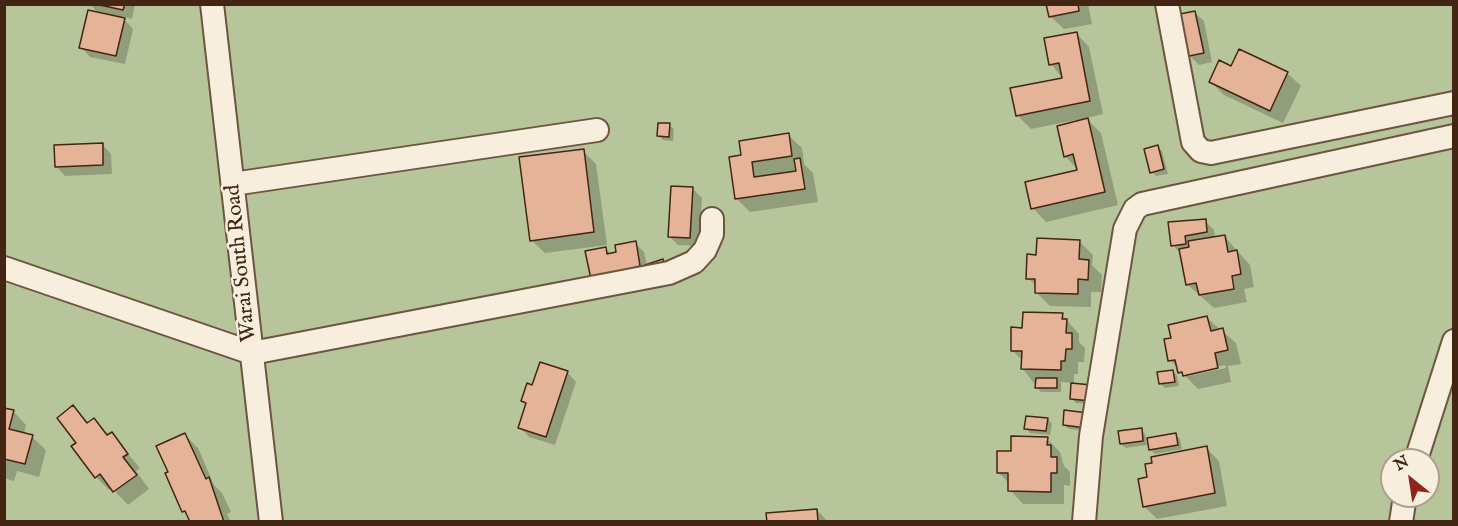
<!DOCTYPE html>
<style>
body{margin:0}
#map{position:relative;width:1458px;height:526px;overflow:hidden;background:#f3e5cb;font-family:"IM FELL English",serif}
canvas{display:block}
.frame{position:absolute;inset:0;border:6px solid #432513;pointer-events:none}
.north{position:absolute;left:1380px;top:448px;width:60px;height:60px;box-sizing:border-box;background:#f7eedd;border:2px solid #af9e8c;border-radius:50%;rotate:330deg;font-size:16px;font-weight:700;line-height:24px;text-align:center;color:#432513}
.north::after{content:'';display:block;margin:auto;width:21px;height:27px;background:#8f2418;clip-path:polygon(50% 0,100% 100%,50% 72%,0 100%)}
</style>
<div id="map">
<canvas width="1458" height="526"></canvas>
<div class="frame"></div>
<div class="north">N</div>
</div>
<script>
const ctx = document.querySelector('canvas').getContext('2d');
ctx.lineJoin = 'round';
function paint(path, color) { ctx.fillStyle = color; ctx.fill(path, 'evenodd'); }
const toPath = rows => new Path2D(rows.map(r => 'M' + r).join(''));
function trace(path, color, width, dash) { ctx.strokeStyle = color; ctx.lineWidth = width; ctx.lineCap = dash ? 'butt' : 'round'; ctx.setLineDash(dash || []); ctx.stroke(path); }
function write(font, color, halo, rows, align = 'center') {
  ctx.font = font + ' "IM FELL English",serif'; ctx.lineWidth = 5; ctx.setLineDash([]); ctx.textBaseline = 'middle'; ctx.strokeStyle = halo; ctx.fillStyle = color; for (const [text, x, y, turn = 0] of rows) {
    ctx.save(); ctx.translate(x, y); ctx.rotate((+turn || 0) * Math.PI / 180); ctx.textAlign = isNaN(turn) ? turn : align; if (halo) ctx.strokeText(text, 0, 0); ctx.fillText(text, 0, 0); ctx.restore();
  }
}
paint(toPath([
 [4,5,1453,5,1453,521,5,521],
 [1392,460,1428,460,1428,496,1392,496]
]), '#b7c59a');
paint(toPath([
 [90,4,135,4,132,19,121,16,133,29,125,64,90,57,81,47,99,14],
 [1048,4,1088,4,1092,24,1064,29,1050,16],
 [1194,12,1204,21,1212,62,1199,65,1190,56],
 [1076,33,1089,47,1103,114,1086,118,1101,133,1118,205,1046,222,1033,208,1079,171,1065,156,1076,120,1031,129,1017,115,1064,80,1051,64],
 [1232,68,1287,73,1301,86,1283,123,1224,95,1211,82],
 [669,125,674,129,673,141,663,140,659,136],
 [788,135,802,148,804,164,813,173,818,202,750,212,737,199,743,156],
 [102,144,111,154,112,174,65,176,56,166],
 [1158,147,1162,151,1168,174,1156,176,1152,172],
 [583,151,596,164,607,245,545,253,531,240],
 [693,189,702,198,699,246,678,245,669,236],
 [1205,221,1214,230,1215,238,1224,236,1250,265,1254,287,1244,289,1247,302,1214,308,1187,284,1182,255,1173,245],
 [1079,241,1093,255,1092,265,1102,275,1101,292,1091,292,1091,307,1050,306,1036,292,1037,287,1028,278,1038,256],
 [635,243,644,252,647,266,601,287,605,248,612,255],
 [1062,315,1079,334,1079,342,1085,348,1084,362,1078,362,1078,374,1074,374,1074,385,1095,404,1076,403,1072,399,1073,383,1061,382,1061,392,1041,392,1022,368,1023,361,1013,351,1024,329],
 [1207,318,1236,343,1241,364,1228,366,1231,382,1198,389,1170,360,1172,339],
 [1225,365,1226,368,1188,376,1188,373],
 [1173,371,1177,376,1179,386,1165,388,1161,384],
 [567,372,576,382,555,445,529,437,520,427,527,405,523,401,533,387],
 [73,407,89,423,94,420,109,435,111,434,140,468,136,471,149,489,128,505,112,488,109,490,96,477,78,443],
 [4,409,13,411,26,425,24,434,32,437,46,450,39,477,17,471,14,481,4,478],
 [1065,412,1090,431,1069,429,1064,425],
 [1048,419,1052,424,1050,435,1030,433,1026,429],
 [1141,430,1145,434,1147,445,1126,448,1121,444],
 [185,435,198,448,214,485,222,493,231,512,227,514,231,522,192,522,184,511],
 [1176,435,1180,439,1182,449,1155,454,1151,450,1149,440],
 [1047,439,1060,452,1064,466,1070,472,1070,486,1064,485,1064,504,1023,504,1010,490,1010,484,998,472,1012,453],
 [1206,448,1219,461,1227,506,1157,519,1144,506,1154,464],
 [817,510,828,522,769,522]
]), '#0003');
const building = toPath([
 [95,4,125,4,123,10,95,4],
 [1046,4,1078,4,1079,11,1049,17,1046,4],
 [88,10,125,18,116,56,79,48,88,10],
 [1195,11,1204,53,1189,56,1180,14,1195,11],
 [1077,32,1090,101,1016,116,1010,88,1062,78,1059,63,1049,65,1044,38,1077,32],
 [1239,49,1288,72,1270,111,1209,82,1219,60,1231,66,1239,49],
 [1088,118,1105,192,1031,209,1025,182,1077,170,1073,154,1064,157,1057,126,1088,118],
 [658,123,670,123,669,137,657,136,658,123],
 [789,133,792,156,752,162,754,177,796,171,794,159,800,158,805,189,735,199,729,157,741,155,739,141,789,133],
 [103,143,103,165,55,167,54,145,103,143],
 [1158,145,1164,169,1150,173,1144,149,1158,145],
 [584,149,594,232,530,241,519,157,584,149],
 [671,186,693,187,690,238,668,237,671,186],
 [1206,219,1207,232,1185,236,1186,244,1171,246,1168,222,1206,219],
 [1225,235,1228,252,1237,250,1241,274,1232,276,1234,289,1199,295,1196,283,1186,285,1179,249,1189,247,1188,241,1225,235],
 [1037,238,1080,240,1079,259,1089,260,1088,280,1078,279,1078,294,1035,293,1035,279,1026,279,1027,254,1036,255,1037,238],
 [636,241,640,266,591,279,585,251,606,247,607,254,616,252,615,245,636,241],
 [663,259,666,268,648,274,645,265,663,259],
 [1023,312,1063,313,1062,319,1067,319,1066,333,1072,333,1072,349,1066,349,1065,361,1061,361,1061,370,1021,369,1022,351,1011,351,1011,327,1022,328,1023,312],
 [1207,316,1211,331,1223,328,1228,350,1215,353,1218,368,1183,376,1182,372,1178,373,1175,360,1168,361,1164,339,1171,338,1168,325,1207,316],
 [540,362,568,371,546,437,518,428,526,403,521,401,527,383,532,385,540,362],
 [1173,370,1175,382,1159,384,1157,372,1173,370],
 [1036,378,1057,378,1057,388,1035,388,1036,378],
 [1071,383,1092,385,1091,401,1070,399,1071,383],
 [73,405,87,423,94,418,107,435,112,432,128,454,123,457,137,475,113,492,100,474,95,478,71,446,76,443,57,418,73,405],
 [4,408,14,410,9,429,33,435,25,464,4,459,4,408],
 [1064,410,1088,413,1086,428,1063,425,1064,410],
 [1026,416,1048,418,1046,431,1024,429,1026,416],
 [1142,428,1143,441,1120,444,1118,431,1142,428],
 [185,433,206,479,209,477,224,522,190,522,185,511,182,512,165,473,168,472,156,446,185,433],
 [1176,433,1178,445,1149,450,1147,438,1176,433],
 [1011,436,1048,437,1047,445,1051,445,1051,457,1057,457,1057,473,1051,473,1051,492,1008,491,1008,473,997,473,997,451,1011,451,1011,436],
 [1207,446,1215,493,1143,507,1138,479,1147,477,1145,464,1152,463,1151,457,1207,446],
 [817,509,818,522,767,522,766,513,817,509]
]);
paint(building, '#e5b398');
trace(building, '#432513', 1.5);
const minor = toPath([
 [212,4,271,522],
 [1167,4,1193,142,1201,151,1211,153,1454,103],
 [233,184,597,130],
 [4,268,252,353,669,273,694,262,705,250,712,234,712,219],
 [1416,460,1454,341],
 [1084,522,1091,436,1125,229,1135,209,1142,204,1454,136],
 [1401,522,1405,496]
]);
trace(minor, '#6f5541', 26);
trace(minor, '#f7eedd', 22);
write('21px', '#432513', '#f7eedd', [
 ["Warai South Road",242,263,-96]
]);
</script>
